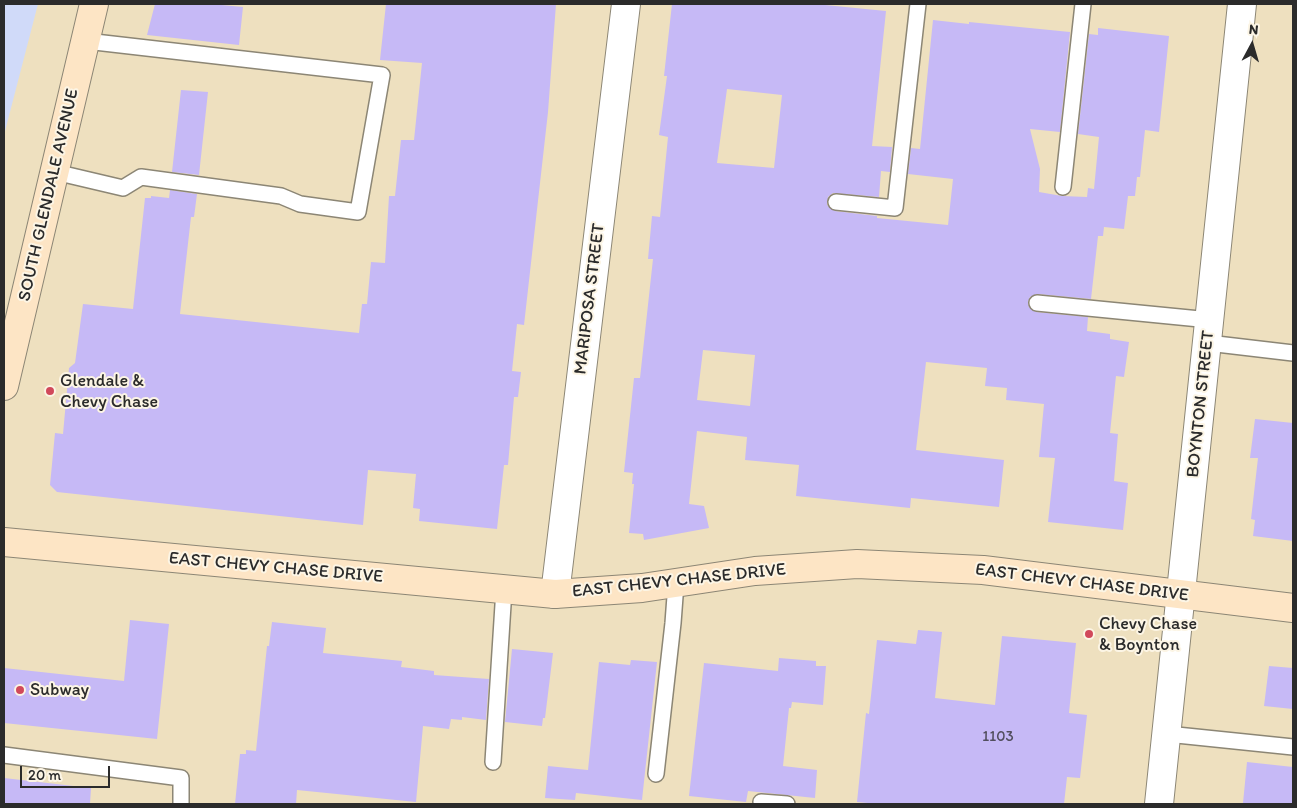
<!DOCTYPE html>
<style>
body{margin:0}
#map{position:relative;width:1297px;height:808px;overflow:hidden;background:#eee0bf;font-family:Itim,sans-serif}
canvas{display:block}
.frame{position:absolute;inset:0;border:5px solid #2b2b2b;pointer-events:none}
.north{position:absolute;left:1227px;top:20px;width:50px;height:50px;-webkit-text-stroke:4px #fcf5e5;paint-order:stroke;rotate:6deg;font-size:14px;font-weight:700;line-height:20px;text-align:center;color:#2b2b2b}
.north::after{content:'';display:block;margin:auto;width:18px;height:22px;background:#2b2b2b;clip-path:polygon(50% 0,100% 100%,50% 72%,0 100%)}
.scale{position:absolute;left:20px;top:766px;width:90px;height:22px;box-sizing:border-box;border:2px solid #2b2b2b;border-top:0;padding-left:6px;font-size:15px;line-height:18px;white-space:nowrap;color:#2b2b2b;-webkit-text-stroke:4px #fcf5e5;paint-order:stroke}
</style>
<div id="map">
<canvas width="1297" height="808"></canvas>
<div class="frame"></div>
<div class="north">N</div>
<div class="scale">20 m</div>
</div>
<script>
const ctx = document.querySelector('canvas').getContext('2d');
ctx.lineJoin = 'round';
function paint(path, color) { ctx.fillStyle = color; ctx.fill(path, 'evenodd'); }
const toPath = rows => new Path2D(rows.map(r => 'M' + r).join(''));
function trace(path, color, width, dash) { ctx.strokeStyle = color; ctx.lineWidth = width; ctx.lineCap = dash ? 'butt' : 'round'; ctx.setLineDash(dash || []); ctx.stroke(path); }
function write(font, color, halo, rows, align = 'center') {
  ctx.font = font + ' Itim,sans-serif'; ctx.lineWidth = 4; ctx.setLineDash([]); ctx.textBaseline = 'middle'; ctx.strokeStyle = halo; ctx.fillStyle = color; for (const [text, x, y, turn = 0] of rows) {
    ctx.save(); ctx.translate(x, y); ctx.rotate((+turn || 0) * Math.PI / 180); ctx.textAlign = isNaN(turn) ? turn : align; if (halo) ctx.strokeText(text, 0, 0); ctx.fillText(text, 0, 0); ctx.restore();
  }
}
paint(toPath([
 [4,4,38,4,4,135]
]), '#d0daf9');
paint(toPath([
 [155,4,211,4,243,7,239,45,147,35],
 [386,4,556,4,548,112,524,325,517,324,512,371,521,372,518,397,514,397,508,465,504,465,497,529,419,521,420,509,413,508,416,474,368,470,363,525,57,492,50,485,55,433,63,434,69,368,75,363,83,304,133,309,145,198,151,198,151,196,169,198,170,190,197,194,194,217,191,217,180,314,359,333,362,304,367,304,371,262,385,263,389,196,395,196,401,140,414,140,422,63,380,60],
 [672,4,815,4,886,11,872,146,892,147,890,172,881,171,879,197,833,193,828,197,827,205,835,211,877,216,877,218,948,225,953,179,908,174,911,148,920,149,933,20,969,24,969,22,1070,32,1060,132,1030,129,1040,169,1039,192,1062,196,1087,197,1088,188,1094,189,1099,137,1078,134,1089,34,1098,35,1098,28,1169,36,1159,132,1145,130,1140,177,1137,177,1135,196,1128,196,1124,229,1104,227,1103,236,1098,236,1091,299,1037,294,1030,297,1028,302,1029,307,1036,312,1088,317,1087,331,1110,334,1110,339,1129,342,1124,377,1116,376,1110,433,1118,434,1114,481,1128,483,1123,530,1048,522,1055,458,1039,457,1044,404,1006,400,1007,388,985,386,987,368,926,362,916,450,1004,460,999,507,911,498,910,508,796,496,799,465,745,460,747,437,697,431,689,504,704,506,709,528,644,540,643,534,629,533,634,484,632,484,633,473,624,472,634,378,640,378,653,259,648,259,652,216,660,217,668,137,659,135,667,76,664,76],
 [727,89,782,95,774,168,717,163],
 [703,350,755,355,750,406,697,400],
 [181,90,208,92,199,175,172,172],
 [1255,419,1293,423,1293,541,1253,536,1255,520,1251,519,1258,458,1250,458],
 [130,620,169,624,157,739,4,723,4,668,124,681],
 [272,622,326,628,323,653,402,661,401,667,434,671,434,675,489,679,486,720,462,717,462,720,451,719,449,729,423,726,416,802,297,790,296,804,235,804,240,754,246,754,246,750,256,751,267,646,269,646],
 [918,630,942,632,935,698,995,705,1002,636,1076,643,1069,713,1087,715,1080,778,1067,777,1064,804,878,804,857,802,866,713,869,714,877,640,916,644],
 [512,649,553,653,545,718,543,718,542,726,505,722],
 [779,658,816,661,816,666,826,666,823,705,792,702,791,708,789,708,783,766,817,770,815,798,748,791,746,802,689,796,704,663,778,671],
 [631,660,657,662,642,800,576,793,575,800,545,798,548,766,588,770,599,662,630,665],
 [1269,666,1293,668,1293,709,1264,706],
 [1247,762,1293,767,1293,804,1247,804,1247,803,1243,803],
 [4,778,91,788,90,804,4,804]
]), '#c6b9f6');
const lane = toPath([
 [55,172,123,188,141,177,281,196,300,204,358,212,382,75,86,41],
 [1063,187,1083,4],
 [836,202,895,208,918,4],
 [1037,303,1210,320],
 [1208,343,1293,353],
 [1167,734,1293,747],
 [4,755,181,778,181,804],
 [493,762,504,589],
 [656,774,673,623,676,583],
 [761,802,787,804]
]);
const street = toPath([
 [555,594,626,4],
 [1159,804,1242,4]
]);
const secondary = toPath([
 [4,386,94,4],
 [4,542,555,594,642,588,755,571,857,564,983,570,1293,608]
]);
trace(lane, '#8c8675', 18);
trace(street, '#8c8675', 30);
trace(secondary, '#8c8675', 30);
trace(lane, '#fff', 15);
trace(street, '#fff', 28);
trace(secondary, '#fde5c5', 28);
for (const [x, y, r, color] of [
 [50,391,5,"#d1495b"],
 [1089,634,5,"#d1495b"],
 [20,690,5,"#d1495b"]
]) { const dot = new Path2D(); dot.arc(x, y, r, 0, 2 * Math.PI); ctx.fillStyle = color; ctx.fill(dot); trace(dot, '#fcf5e5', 2); }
write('15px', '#524e5e', null, [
 ["1103",998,737]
]);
write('18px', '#2b2b2b', '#fcf5e5', [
 ["SOUTH GLENDALE AVENUE",49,195,-77],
 ["MARIPOSA STREET",590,299,-83],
 ["BOYNTON STREET",1201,404,-84],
 ["EAST CHEVY CHASE DRIVE",276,568,5],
 ["EAST CHEVY CHASE DRIVE",679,581,-6],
 ["EAST CHEVY CHASE DRIVE",1082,583,7]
]);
write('18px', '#2b2b2b', '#fcf5e5', [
 ["Glendale &",60,381],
 ["Chevy Chase",60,402],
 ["Chevy Chase",1099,624],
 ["& Boynton",1099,645],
 ["Subway",30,690]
], 'left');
</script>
